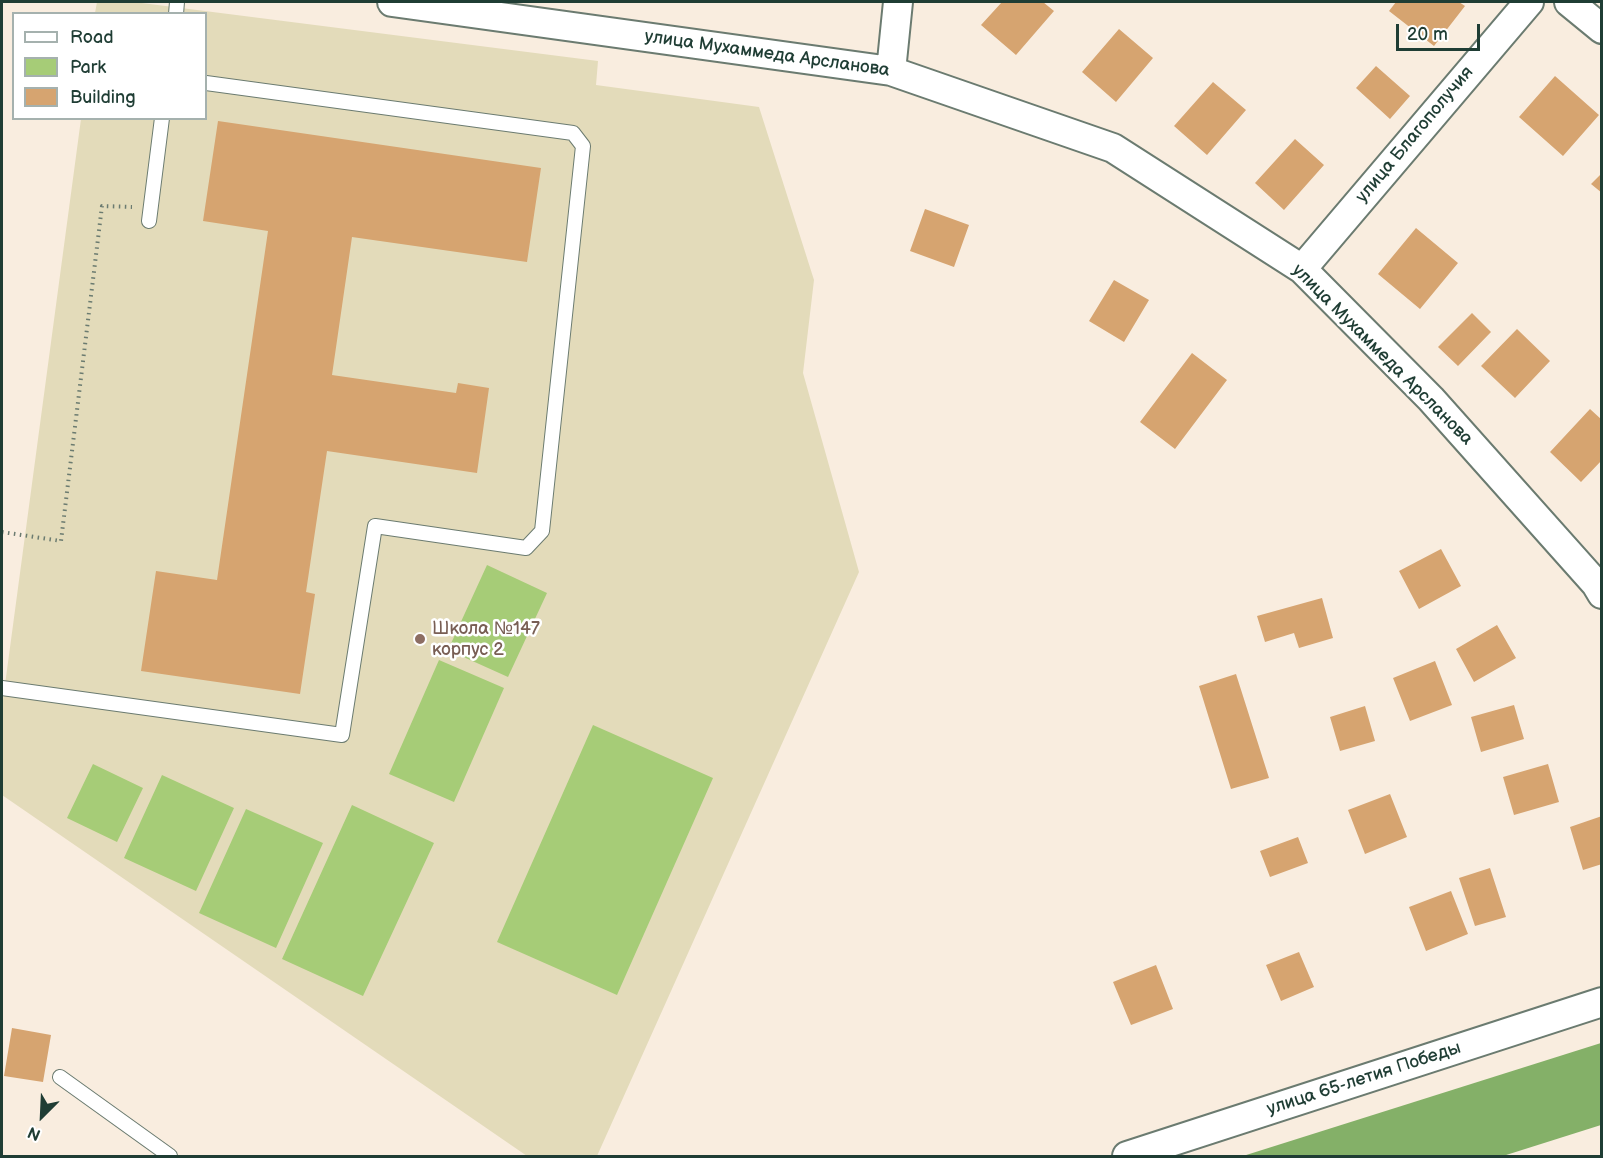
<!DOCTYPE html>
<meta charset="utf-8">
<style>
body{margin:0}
#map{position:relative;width:1603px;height:1158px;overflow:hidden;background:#f9eddf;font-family:"Balsamiq Sans",sans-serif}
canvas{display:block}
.frame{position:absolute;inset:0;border:3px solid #1f3d34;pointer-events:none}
.legend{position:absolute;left:12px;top:12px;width:195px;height:108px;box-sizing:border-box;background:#fff;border:2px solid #a5b1ae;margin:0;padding:8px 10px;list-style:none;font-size:18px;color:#1f3d34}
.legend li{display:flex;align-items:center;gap:12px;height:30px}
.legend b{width:30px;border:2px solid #a5b1ae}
.north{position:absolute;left:12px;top:1086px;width:60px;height:60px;-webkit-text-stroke:4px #fff;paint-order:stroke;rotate:204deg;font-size:16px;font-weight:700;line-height:24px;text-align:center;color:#1f3d34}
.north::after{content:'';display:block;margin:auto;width:21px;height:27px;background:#1f3d34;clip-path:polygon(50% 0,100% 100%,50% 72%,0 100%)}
.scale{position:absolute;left:1396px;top:24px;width:84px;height:27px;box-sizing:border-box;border:3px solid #1f3d34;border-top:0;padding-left:8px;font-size:18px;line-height:21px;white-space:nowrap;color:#1f3d34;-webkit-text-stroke:4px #fff;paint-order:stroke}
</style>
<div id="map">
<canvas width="1603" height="1158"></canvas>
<div class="frame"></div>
<ul class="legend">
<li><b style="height:8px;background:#fff"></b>Road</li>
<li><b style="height:16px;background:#a6cc77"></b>Park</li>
<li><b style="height:16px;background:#d6a470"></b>Building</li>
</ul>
<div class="north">N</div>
<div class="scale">20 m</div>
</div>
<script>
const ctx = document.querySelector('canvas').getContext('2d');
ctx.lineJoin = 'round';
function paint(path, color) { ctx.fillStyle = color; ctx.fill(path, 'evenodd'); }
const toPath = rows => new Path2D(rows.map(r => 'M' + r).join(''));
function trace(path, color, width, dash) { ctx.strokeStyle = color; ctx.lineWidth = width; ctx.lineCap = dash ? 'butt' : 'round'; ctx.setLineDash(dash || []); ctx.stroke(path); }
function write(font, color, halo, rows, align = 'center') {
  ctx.font = font + ' "Balsamiq Sans",sans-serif'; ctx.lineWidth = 5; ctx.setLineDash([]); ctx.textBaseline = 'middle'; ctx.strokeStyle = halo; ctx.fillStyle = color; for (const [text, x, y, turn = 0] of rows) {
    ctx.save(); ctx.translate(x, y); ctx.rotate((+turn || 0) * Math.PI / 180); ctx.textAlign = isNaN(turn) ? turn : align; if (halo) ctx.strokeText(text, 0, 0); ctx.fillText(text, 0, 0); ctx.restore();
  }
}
paint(toPath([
 [97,2,134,2,598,61,596,85,759,107,814,280,803,373,859,572,597,1156,527,1156,2,795,2,707,81,119,206,118,206,14,95,13]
]), '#e3dbba');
paint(toPath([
 [487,565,547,593,508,677,448,650],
 [439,660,504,688,454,802,389,774],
 [593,725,713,778,617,995,497,942],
 [93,764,143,788,117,842,67,818],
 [162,775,234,808,196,891,124,858],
 [352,805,434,843,363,996,282,959],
 [246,809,323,843,276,948,199,913]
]), '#a6cc77');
paint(toPath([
 [1601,1043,1601,1125,1503,1156,1243,1156]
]), '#84b068');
paint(toPath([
 [1002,2,1043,2,1054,11,1016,55,981,25],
 [1396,2,1459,2,1465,6,1434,46,1389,11],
 [1119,29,1153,58,1116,102,1082,72],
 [1376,66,1410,96,1390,119,1356,88],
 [1555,76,1599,115,1563,156,1519,117],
 [1213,82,1246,110,1207,155,1174,126],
 [218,121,541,168,527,262,352,237,332,375,456,393,458,383,489,388,477,473,327,451,306,592,315,594,300,694,141,671,156,571,217,580,268,231,203,221],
 [1295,139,1324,165,1284,210,1255,183],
 [1602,173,1602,193,1591,184],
 [925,209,969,225,954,267,910,251],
 [1416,228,1458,263,1420,309,1378,274],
 [1114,280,1149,300,1124,342,1089,321],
 [1472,313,1491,332,1458,366,1438,347],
 [1517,329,1550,361,1515,398,1481,366],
 [1192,353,1227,380,1175,449,1140,422],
 [1590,409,1602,420,1602,460,1581,482,1550,452],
 [1441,549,1461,586,1419,609,1399,571],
 [1322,598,1333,638,1299,648,1294,633,1265,642,1257,616],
 [1497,625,1516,658,1474,682,1456,649],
 [1435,661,1452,705,1410,721,1393,678],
 [1236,674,1269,778,1231,789,1199,686],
 [1514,705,1524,739,1481,752,1471,717],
 [1365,706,1375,741,1340,751,1330,717],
 [1548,764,1559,802,1514,815,1503,777],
 [1390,794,1407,837,1365,854,1348,810],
 [1602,816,1602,864,1583,870,1570,827],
 [1298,837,1308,863,1270,877,1260,851],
 [1490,868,1506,917,1475,926,1459,878],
 [1451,891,1468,934,1426,951,1409,907],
 [1299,952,1314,987,1281,1001,1266,965],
 [1156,965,1173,1009,1131,1025,1113,982],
 [12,1028,51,1035,43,1082,4,1076]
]), '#d6a470');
const lane = toPath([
 [176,14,177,2],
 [149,221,162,118],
 [2,688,342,735,375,526,526,548,542,531,583,146,573,133,206,83],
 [60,1077,170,1156]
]);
const street = toPath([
 [392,2,891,71,1113,148,1302,269,1431,399,1596,584,1602,594],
 [1569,2,1602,29],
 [891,71,898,2],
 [1302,269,1529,2],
 [1127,1156,1602,1002]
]);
trace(lane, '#6b7b70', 16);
trace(street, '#6b7b70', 32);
trace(toPath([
 [2,532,61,541,102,206,132,207]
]), '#6b7b70', 4, [1.5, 4.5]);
trace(lane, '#fff', 14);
trace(street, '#fff', 28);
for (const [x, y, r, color] of [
 [420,639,6,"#8d6e63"]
]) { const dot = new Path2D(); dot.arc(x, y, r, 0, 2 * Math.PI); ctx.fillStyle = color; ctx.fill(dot); trace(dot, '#fff', 2); }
write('18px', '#1f3d34', '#fff', [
 ["улица Мухаммеда Арсланова",767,54,8],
 ["улица Благополучия",1415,135,-50],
 ["улица Мухаммеда Арсланова",1382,355,45],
 ["улица 65-летия Победы",1364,1079,-18]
]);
write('18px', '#785e54', '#fff', [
 ["Школа №147",432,629],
 ["корпус 2",432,650]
], 'left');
</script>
